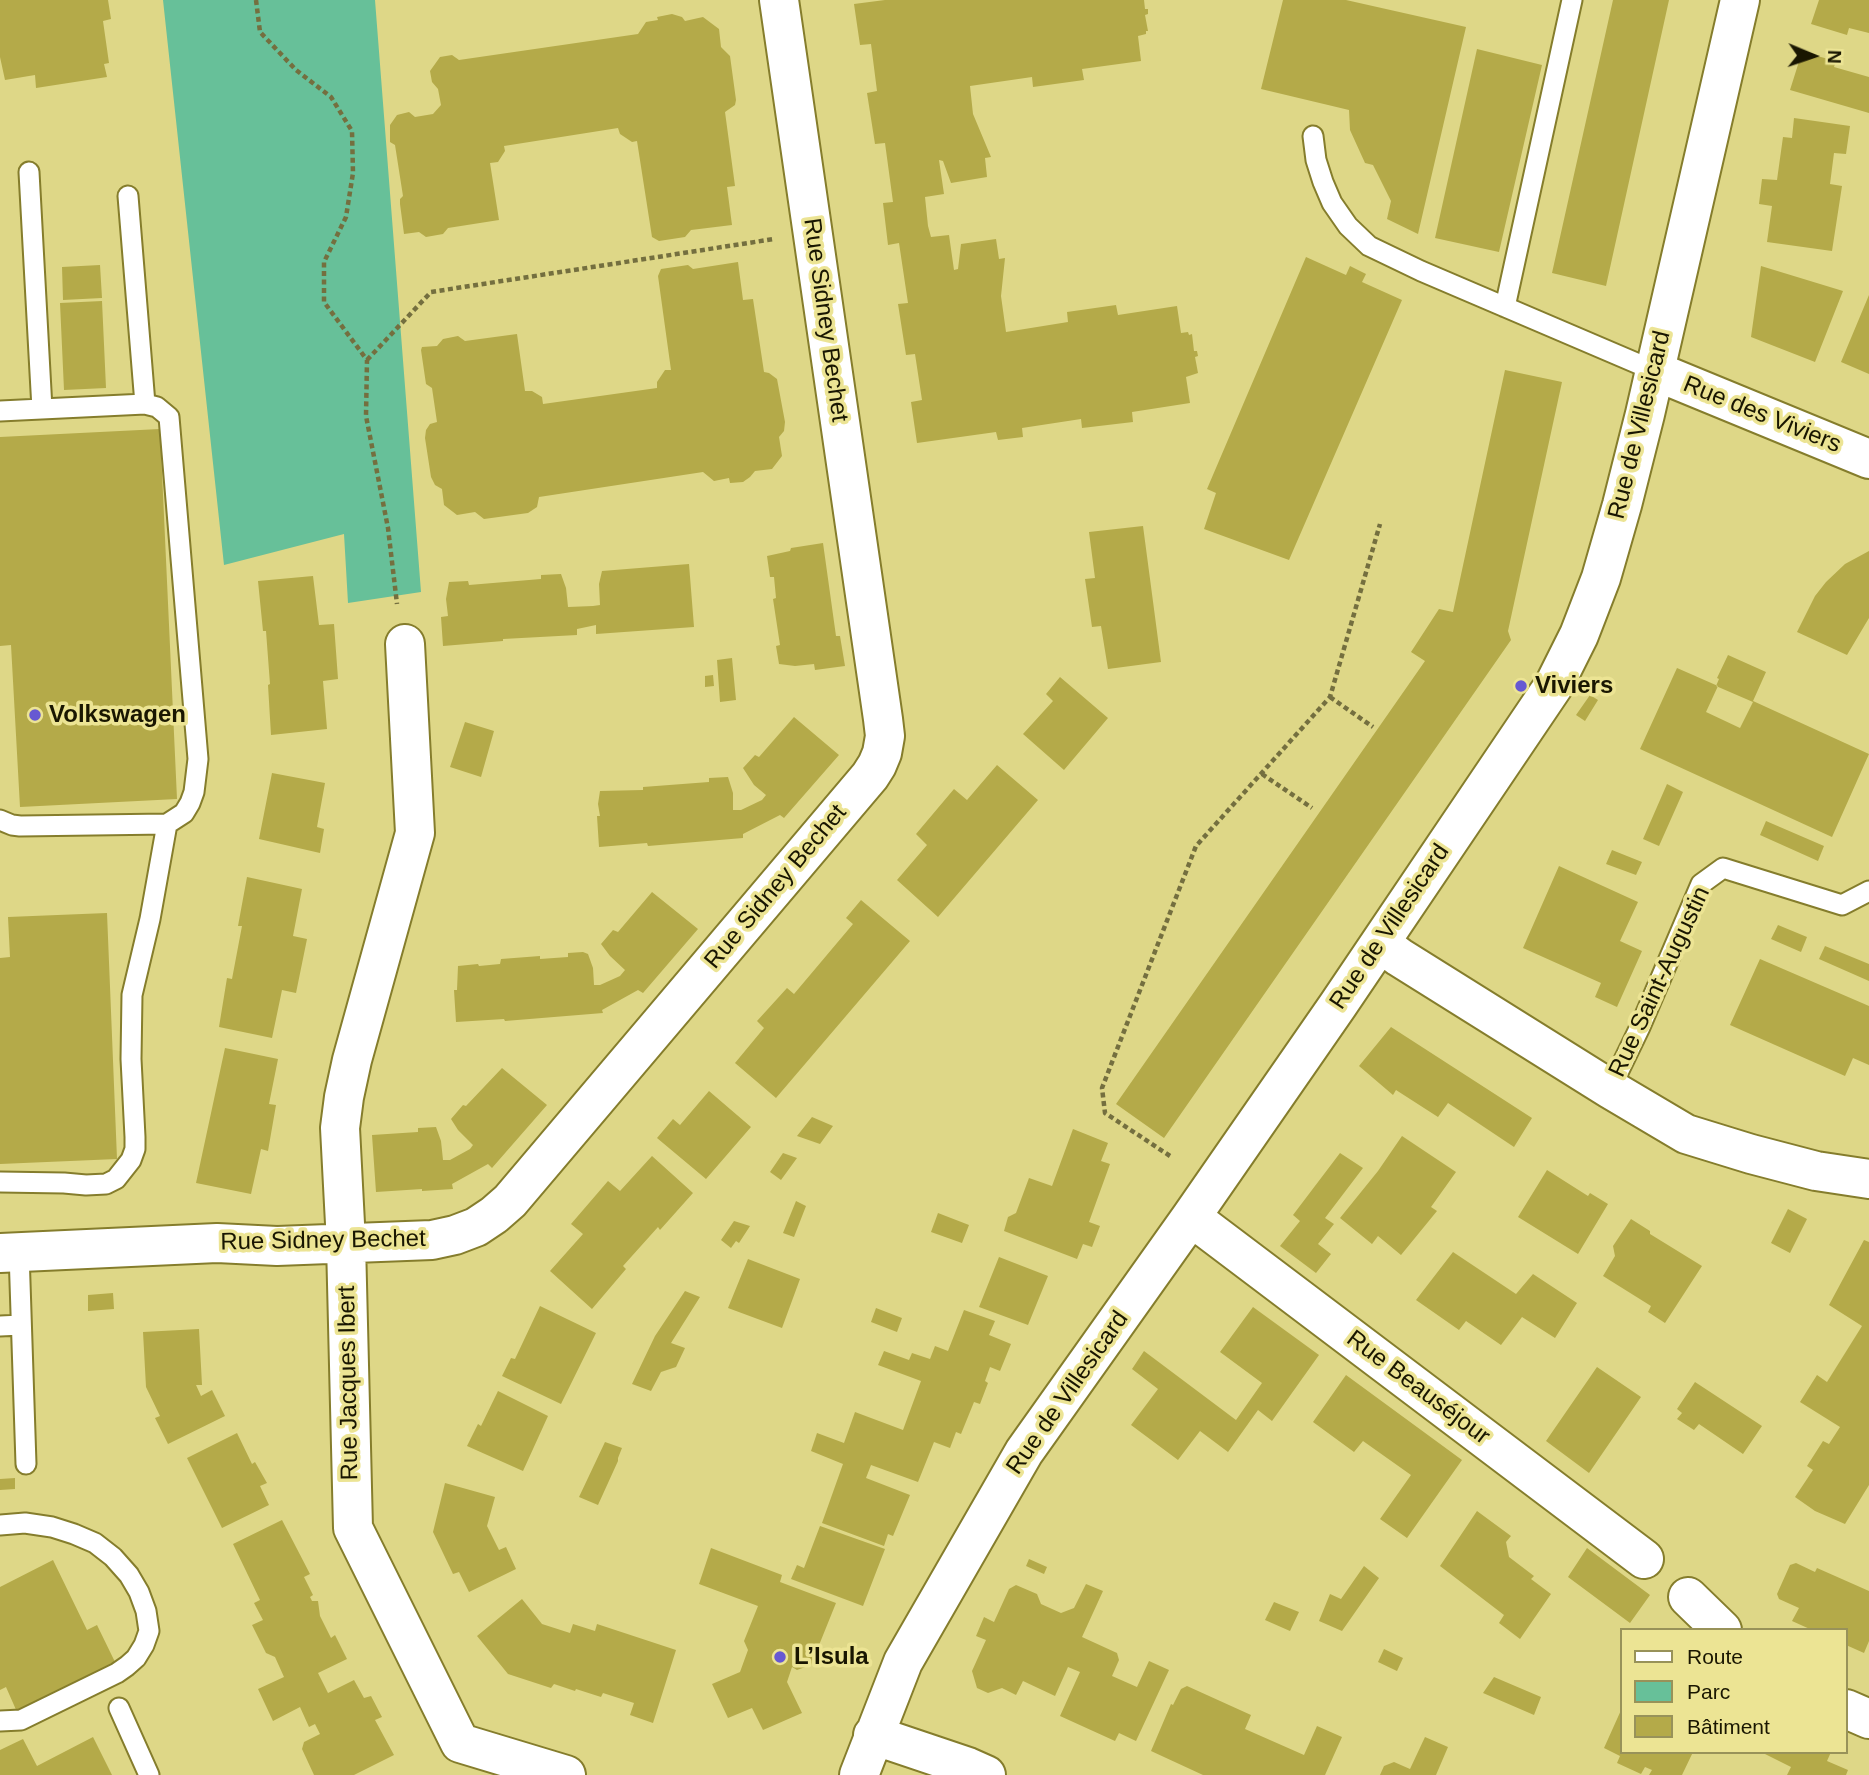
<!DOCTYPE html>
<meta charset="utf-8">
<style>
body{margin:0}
#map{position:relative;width:1869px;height:1775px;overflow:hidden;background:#ded787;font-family:Helvetica,sans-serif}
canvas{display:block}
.legend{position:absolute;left:1620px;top:1628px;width:228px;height:126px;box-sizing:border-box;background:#ece494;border:2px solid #989259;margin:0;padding:9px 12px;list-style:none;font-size:21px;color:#191601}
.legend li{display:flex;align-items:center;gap:14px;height:35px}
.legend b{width:35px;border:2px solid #989259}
.north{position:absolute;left:1778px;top:21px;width:70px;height:70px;-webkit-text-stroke:5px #ece494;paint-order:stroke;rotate:92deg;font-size:19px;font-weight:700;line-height:28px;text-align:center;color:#191601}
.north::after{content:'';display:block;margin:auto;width:24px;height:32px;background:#191601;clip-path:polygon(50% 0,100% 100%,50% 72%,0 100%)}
</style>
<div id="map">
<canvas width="1869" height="1775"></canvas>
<ul class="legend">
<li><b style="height:9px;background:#fff"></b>Route</li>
<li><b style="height:19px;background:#67c099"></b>Parc</li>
<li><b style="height:19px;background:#b4aa49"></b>Bâtiment</li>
</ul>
<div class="north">N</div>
</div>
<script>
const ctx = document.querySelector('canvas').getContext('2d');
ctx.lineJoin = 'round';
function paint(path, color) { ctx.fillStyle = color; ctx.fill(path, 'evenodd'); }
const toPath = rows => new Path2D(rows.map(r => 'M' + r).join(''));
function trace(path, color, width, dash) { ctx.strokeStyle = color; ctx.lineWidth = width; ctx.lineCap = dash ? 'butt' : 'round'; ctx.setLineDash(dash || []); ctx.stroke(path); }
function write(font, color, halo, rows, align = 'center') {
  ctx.font = font + ' Helvetica,sans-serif'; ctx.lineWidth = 7; ctx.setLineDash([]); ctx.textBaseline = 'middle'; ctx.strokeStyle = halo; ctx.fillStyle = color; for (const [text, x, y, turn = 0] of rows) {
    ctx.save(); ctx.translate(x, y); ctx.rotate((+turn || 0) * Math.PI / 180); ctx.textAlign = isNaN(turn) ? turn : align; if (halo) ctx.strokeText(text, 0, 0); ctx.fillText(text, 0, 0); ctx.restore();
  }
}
paint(toPath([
 [163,0,375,0,421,592,348,603,344,534,224,565]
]), '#67c099');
paint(toPath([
 [0,0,108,0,111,19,103,21,109,63,104,64,107,77,36,88,35,75,5,80,0,57],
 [885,0,1144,0,1145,9,1148,9,1148,14,1145,15,1148,31,1146,31,1146,34,1138,36,1141,61,1082,69,1084,80,1033,87,1032,77,970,86,973,114,991,157,985,158,987,177,951,183,943,161,939,160,944,194,925,197,928,226,931,237,949,235,954,270,958,269,961,244,996,239,999,259,1005,258,1001,296,1006,332,1068,322,1067,312,1116,305,1118,315,1177,306,1181,333,1188,332,1189,335,1192,334,1194,351,1197,351,1198,356,1195,357,1198,373,1186,377,1190,403,1132,412,1133,422,1082,428,1081,419,1022,428,1023,437,998,440,996,432,917,443,911,402,922,400,915,354,906,355,898,304,908,303,899,243,888,245,883,203,893,202,885,143,875,144,867,93,877,91,871,44,860,45,854,4],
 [1283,0,1346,0,1466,27,1418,234,1387,219,1391,201,1373,165,1365,163,1350,130,1349,110,1261,89],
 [1613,0,1669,0,1606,286,1552,273],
 [1819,0,1869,0,1869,33,1849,28,1847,35,1811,24],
 [672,14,682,17,685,21,703,17,719,29,721,47,730,56,736,100,735,105,725,112,735,186,727,187,732,225,691,230,685,237,659,241,652,237,637,141,632,142,620,134,618,128,504,146,505,151,498,162,490,163,499,220,448,228,443,234,426,237,419,232,404,234,400,204,400,199,403,196,395,145,390,142,390,125,397,115,409,112,415,117,433,114,441,105,438,89,432,82,430,71,440,57,452,55,459,60,638,34,646,22,658,20,657,17],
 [1477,49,1542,65,1499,252,1435,238],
 [1802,52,1836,61,1834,67,1869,77,1869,113,1790,90],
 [1794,118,1850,126,1846,154,1834,153,1830,184,1842,186,1832,251,1767,242,1772,206,1759,204,1762,179,1777,180,1783,137,1792,138],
 [1306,257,1346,275,1350,266,1366,274,1362,282,1402,300,1289,560,1204,529,1216,493,1207,489],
 [738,262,743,300,753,299,764,372,769,373,777,379,785,422,784,431,779,437,782,456,772,469,755,471,750,477,743,482,730,483,729,478,714,481,703,472,539,497,537,507,528,513,484,519,475,512,457,515,444,505,442,489,435,485,431,477,425,438,426,430,430,424,437,422,432,388,426,384,421,350,422,347,437,346,443,339,458,336,465,341,517,334,525,391,532,391,542,397,543,404,657,388,657,382,665,370,671,370,658,276,661,269,688,265,693,269],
 [100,265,102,298,63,300,62,267],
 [1761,266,1843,291,1815,362,1751,337],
 [1869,295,1869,374,1841,362],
 [102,301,106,388,64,390,60,303],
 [1505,370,1562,382,1508,631,1511,640,1164,1138,1116,1104,1425,661,1411,652,1439,609,1453,612],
 [160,429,177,799,20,807,11,645,0,646,0,437],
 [1143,526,1161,662,1108,669,1101,626,1092,627,1085,579,1095,578,1089,532],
 [823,543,836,636,840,636,845,666,815,670,814,664,795,666,779,664,776,646,780,645,773,599,776,598,774,577,770,577,767,556,790,551,791,548],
 [1869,551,1869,618,1847,655,1797,632,1815,596,1826,582,1845,564],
 [689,564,694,627,596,634,596,625,577,629,577,635,503,639,503,641,443,646,441,617,448,616,446,599,449,582,468,581,469,585,541,579,541,575,561,574,566,588,568,607,593,606,600,605,599,584,602,571],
 [313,576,319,625,334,624,338,679,323,681,327,729,271,735,268,685,270,684,266,631,263,631,258,581],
 [1728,655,1766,672,1753,701,1869,754,1832,837,1640,749,1677,668,1718,686,1706,712,1740,728,1753,702,1716,686,1719,679,1717,678],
 [732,658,736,700,720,702,717,660],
 [713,675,714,686,705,687,705,676],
 [1060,677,1108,718,1064,770,1023,734,1053,701,1046,694],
 [1590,695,1598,700,1585,721,1576,715],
 [794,717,839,755,784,818,780,815,743,834,743,838,648,846,647,843,599,847,597,816,600,816,598,804,600,791,643,790,643,787,709,782,709,778,728,777,733,793,733,810,741,810,762,800,766,795,754,785,743,768,755,755,759,757],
 [465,722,494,731,481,777,450,767],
 [997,765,1038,800,938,917,897,880,927,845,916,834,954,789,967,800],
 [272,773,325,783,317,827,324,829,320,853,259,839],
 [1667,784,1683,792,1659,846,1643,839],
 [1766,821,1824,846,1818,861,1760,835],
 [1612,850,1642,862,1636,875,1606,864],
 [1559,866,1638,902,1620,941,1642,951,1617,1007,1595,997,1601,983,1523,948],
 [247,877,302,889,293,936,307,939,296,993,282,990,272,1038,219,1027,227,978,232,979,242,926,238,926],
 [652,892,698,929,643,993,638,990,602,1010,603,1013,505,1021,504,1019,456,1022,454,990,457,990,458,966,478,964,479,966,500,964,501,959,540,956,540,959,568,957,568,953,583,952,588,954,593,968,594,985,600,985,620,976,625,970,610,956,601,944,613,930,618,932],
 [861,900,910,941,776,1098,735,1063,764,1028,757,1021,787,988,794,994,853,924,846,918],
 [107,913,117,1159,0,1164,0,958,10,957,8,917],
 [1778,925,1807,937,1801,952,1771,939],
 [1825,946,1869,964,1869,981,1819,959],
 [1760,959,1869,1006,1869,1065,1853,1058,1845,1076,1730,1025],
 [1391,1027,1532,1118,1514,1147,1448,1103,1438,1117,1396,1090,1393,1095,1359,1066],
 [225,1048,278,1059,269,1104,276,1105,268,1151,261,1149,251,1194,196,1183],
 [502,1068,547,1105,492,1168,488,1164,452,1184,453,1189,422,1191,422,1189,376,1192,372,1135,418,1132,418,1128,436,1127,441,1141,443,1160,450,1160,470,1149,473,1145,458,1130,451,1119,463,1105,466,1106],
 [709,1091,751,1127,706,1179,657,1138,673,1119,680,1125],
 [812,1117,833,1126,820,1144,797,1136],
 [1073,1129,1108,1143,1101,1161,1110,1164,1089,1222,1100,1226,1092,1247,1083,1244,1077,1259,1004,1231,1008,1217,1016,1213,1029,1178,1052,1186],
 [1402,1136,1456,1172,1431,1207,1437,1211,1401,1255,1378,1236,1372,1244,1340,1218,1378,1171],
 [783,1153,797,1158,781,1180,770,1172],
 [1340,1153,1363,1168,1325,1218,1334,1224,1318,1244,1331,1254,1316,1273,1280,1246,1300,1221,1293,1215],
 [652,1156,693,1193,660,1230,658,1227,623,1266,626,1269,592,1309,550,1271,583,1234,571,1224,608,1181,620,1191],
 [1547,1170,1588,1196,1590,1193,1608,1204,1578,1254,1518,1217],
 [796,1201,806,1206,794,1237,783,1233],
 [1788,1209,1807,1219,1790,1253,1771,1243],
 [938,1213,969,1225,962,1243,931,1232],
 [1631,1219,1650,1231,1650,1234,1702,1266,1665,1323,1648,1312,1651,1306,1603,1276,1615,1256,1613,1246],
 [734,1221,750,1226,739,1243,736,1241,731,1248,721,1240],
 [1864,1240,1869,1242,1869,1485,1845,1524,1815,1511,1795,1497,1813,1470,1807,1466,1823,1441,1829,1444,1840,1427,1800,1402,1817,1375,1827,1382,1862,1326,1829,1305],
 [1453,1252,1516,1294,1533,1274,1577,1303,1555,1338,1522,1317,1501,1345,1466,1321,1459,1330,1416,1300],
 [999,1257,1048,1276,1028,1325,979,1307],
 [748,1259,800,1279,782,1328,728,1308],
 [685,1291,700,1297,671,1343,685,1348,676,1367,661,1372,651,1391,632,1384,655,1336],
 [113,1293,114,1309,88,1311,88,1295],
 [540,1306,596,1333,561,1404,502,1376,511,1358,515,1359],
 [1253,1307,1319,1355,1272,1421,1258,1410,1228,1452,1200,1431,1178,1460,1131,1425,1158,1389,1132,1369,1144,1351,1236,1420,1262,1383,1220,1352],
 [876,1308,902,1318,897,1332,871,1322],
 [964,1310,995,1321,989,1335,1011,1344,1000,1371,990,1367,985,1381,988,1383,980,1404,974,1402,961,1434,956,1432,950,1448,934,1442,918,1482,871,1465,866,1478,910,1495,893,1536,888,1534,884,1546,822,1523,843,1464,811,1451,817,1433,844,1443,855,1412,903,1430,921,1381,878,1365,884,1351,909,1360,912,1353,930,1359,935,1346,948,1351],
 [199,1329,202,1385,196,1385,201,1396,212,1390,225,1416,168,1444,155,1418,160,1416,146,1387,143,1332],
 [1597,1367,1641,1397,1589,1473,1546,1441],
 [1346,1375,1462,1460,1407,1538,1380,1519,1411,1475,1363,1441,1354,1452,1313,1422],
 [1695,1382,1762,1426,1743,1454,1699,1424,1694,1430,1677,1419,1682,1413,1677,1409],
 [498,1391,548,1416,523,1471,467,1446,478,1424,481,1426],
 [237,1433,252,1464,255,1462,267,1483,260,1486,269,1505,222,1528,187,1458],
 [605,1442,622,1448,618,1458,618,1461,598,1505,579,1497],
 [15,1478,15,1489,0,1490,0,1479],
 [445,1483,495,1497,487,1526,499,1550,506,1547,516,1569,469,1592,459,1572,453,1574,433,1532],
 [1477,1511,1511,1536,1506,1542,1509,1557,1534,1576,1531,1579,1551,1594,1520,1639,1499,1623,1504,1615,1440,1566],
 [282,1520,310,1574,304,1577,313,1595,310,1597,312,1601,318,1601,320,1616,331,1638,335,1635,347,1659,318,1673,328,1693,354,1680,364,1698,371,1696,382,1717,375,1720,394,1755,354,1775,314,1775,302,1749,304,1742,320,1734,315,1724,309,1727,300,1707,273,1721,258,1689,284,1677,275,1657,266,1653,252,1625,263,1620,254,1603,260,1600,233,1544],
 [820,1526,885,1549,863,1606,791,1579,797,1565,804,1568],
 [711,1548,782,1575,780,1582,836,1603,811,1665,797,1670,792,1667,787,1682,802,1713,763,1730,752,1708,728,1718,712,1684,740,1672,748,1650,744,1641,758,1606,699,1584],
 [1587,1548,1650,1595,1630,1623,1568,1577],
 [1029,1559,1047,1567,1044,1574,1026,1566],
 [53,1560,87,1630,97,1625,115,1662,17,1712,6,1687,0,1690,0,1587],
 [1796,1563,1815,1572,1817,1568,1869,1591,1869,1641,1864,1653,1846,1645,1846,1630,1812,1630,1792,1621,1799,1608,1779,1599,1777,1594,1790,1565],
 [1364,1566,1379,1578,1342,1631,1319,1621,1330,1594,1341,1599],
 [1086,1584,1103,1591,1082,1637,1117,1653,1119,1660,1112,1676,1137,1687,1149,1661,1169,1670,1136,1741,1119,1733,1115,1741,1060,1716,1080,1672,1068,1667,1055,1696,1023,1681,1016,1695,1002,1688,988,1693,977,1688,972,1671,986,1640,976,1636,984,1617,994,1622,1009,1589,1016,1585,1037,1594,1041,1604,1061,1613,1074,1608],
 [522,1599,542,1624,570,1633,573,1624,595,1631,597,1624,676,1650,653,1723,630,1715,634,1703,603,1693,601,1697,576,1689,575,1691,554,1684,551,1688,508,1674,477,1636],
 [1274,1602,1299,1612,1290,1631,1265,1620],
 [1384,1649,1403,1658,1397,1671,1378,1662],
 [1494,1677,1541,1697,1534,1715,1483,1693],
 [1187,1686,1251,1715,1245,1729,1304,1755,1317,1726,1342,1737,1325,1775,1203,1775,1151,1751,1171,1704,1173,1705,1181,1689],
 [1622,1708,1622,1752,1693,1752,1682,1775,1649,1775,1652,1770,1645,1767,1641,1774,1617,1763,1620,1756,1604,1748],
 [93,1737,112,1775,0,1775,0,1750,23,1739,37,1766],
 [1425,1737,1448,1747,1436,1775,1380,1775,1384,1766,1394,1762,1410,1769],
 [1761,1752,1831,1752,1827,1761,1848,1770,1846,1775,1787,1775,1791,1767]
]), '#b4aa49');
const service = toPath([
 [1313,136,1316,160,1323,182,1332,203,1348,226,1369,246,1421,271,1655,371],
 [29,172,42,409],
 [128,196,145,404],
 [1505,307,1572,0],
 [0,411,145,404,157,407,169,417,198,759,194,792,190,803,184,813,167,824,20,826,12,825,0,820],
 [1610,1089,1640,1027,1701,884,1723,868,1842,905,1869,891],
 [0,1182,64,1183,86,1185,106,1184,116,1179,131,1160,135,1149,135,1137,131,1059,132,995,150,919,167,824],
 [19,1252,26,1464],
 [0,1326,21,1325],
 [0,1525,25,1523,52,1527,74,1534,95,1543,113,1557,129,1575,139,1592,146,1611,149,1631,144,1645,136,1658,127,1666,117,1673,21,1720,0,1721],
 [119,1708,149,1775]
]);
const minor = toPath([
 [1655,371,1869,459],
 [405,644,415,833,352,1060,344,1097,340,1128,346,1243,353,1528,460,1743,566,1775],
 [1380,943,1399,957,1610,1089,1686,1134,1751,1154,1816,1171,1869,1179],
 [1191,1217,1644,1559],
 [0,1253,217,1243,277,1246,432,1240,455,1235,476,1227,494,1215,510,1201,870,776,877,765,882,753,885,736,883,719,779,0],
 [1688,1597,1722,1630],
 [1846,1709,1869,1719],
 [873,1735,968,1767,986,1775],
 [859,1775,903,1662,1024,1452,1191,1217,1338,1005,1554,685,1579,635,1601,578,1622,505,1645,414,1740,0]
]);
trace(service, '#857d2c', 23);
trace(minor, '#857d2c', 42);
trace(toPath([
 [256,0,260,32,296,70,331,97,352,131,353,173,346,217,324,262,324,302,367,360,366,416,388,528,397,604],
 [367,360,431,292,774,239],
 [1330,697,1373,727],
 [1262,774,1312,808],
 [1170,1156,1105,1113,1102,1088,1196,846,1330,697,1380,524]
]), '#746f3f', 4.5, [5, 3.5]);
trace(service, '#fff', 19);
trace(minor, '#fff', 38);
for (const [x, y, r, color] of [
 [1521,686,7,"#6759d2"],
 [35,715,7,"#6759d2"],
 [780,1657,7,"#6759d2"]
]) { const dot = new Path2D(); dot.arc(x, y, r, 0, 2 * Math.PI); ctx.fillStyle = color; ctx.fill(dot); trace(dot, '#ece494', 2.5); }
write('24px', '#191601', '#ece494', [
 ["Rue Sidney Bechet",825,320,82],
 ["Rue des Viviers",1762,415,22],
 ["Rue de Villesicard",1640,425,-76],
 ["Rue Sidney Bechet",776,887,-50],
 ["Rue de Villesicard",1390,927,-56],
 ["Rue Saint-Augustin",1660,982,-65],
 ["Rue Sidney Bechet",323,1241,-1],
 ["Rue Jacques Ibert",349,1383,-91],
 ["Rue Beauséjour",1418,1388,37],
 ["Rue de Villesicard",1068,1393,-55]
]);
write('bold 24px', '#191601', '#ece494', [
 ["Viviers",1535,686],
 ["Volkswagen",49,715],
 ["L’Isula",794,1657]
], 'left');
</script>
